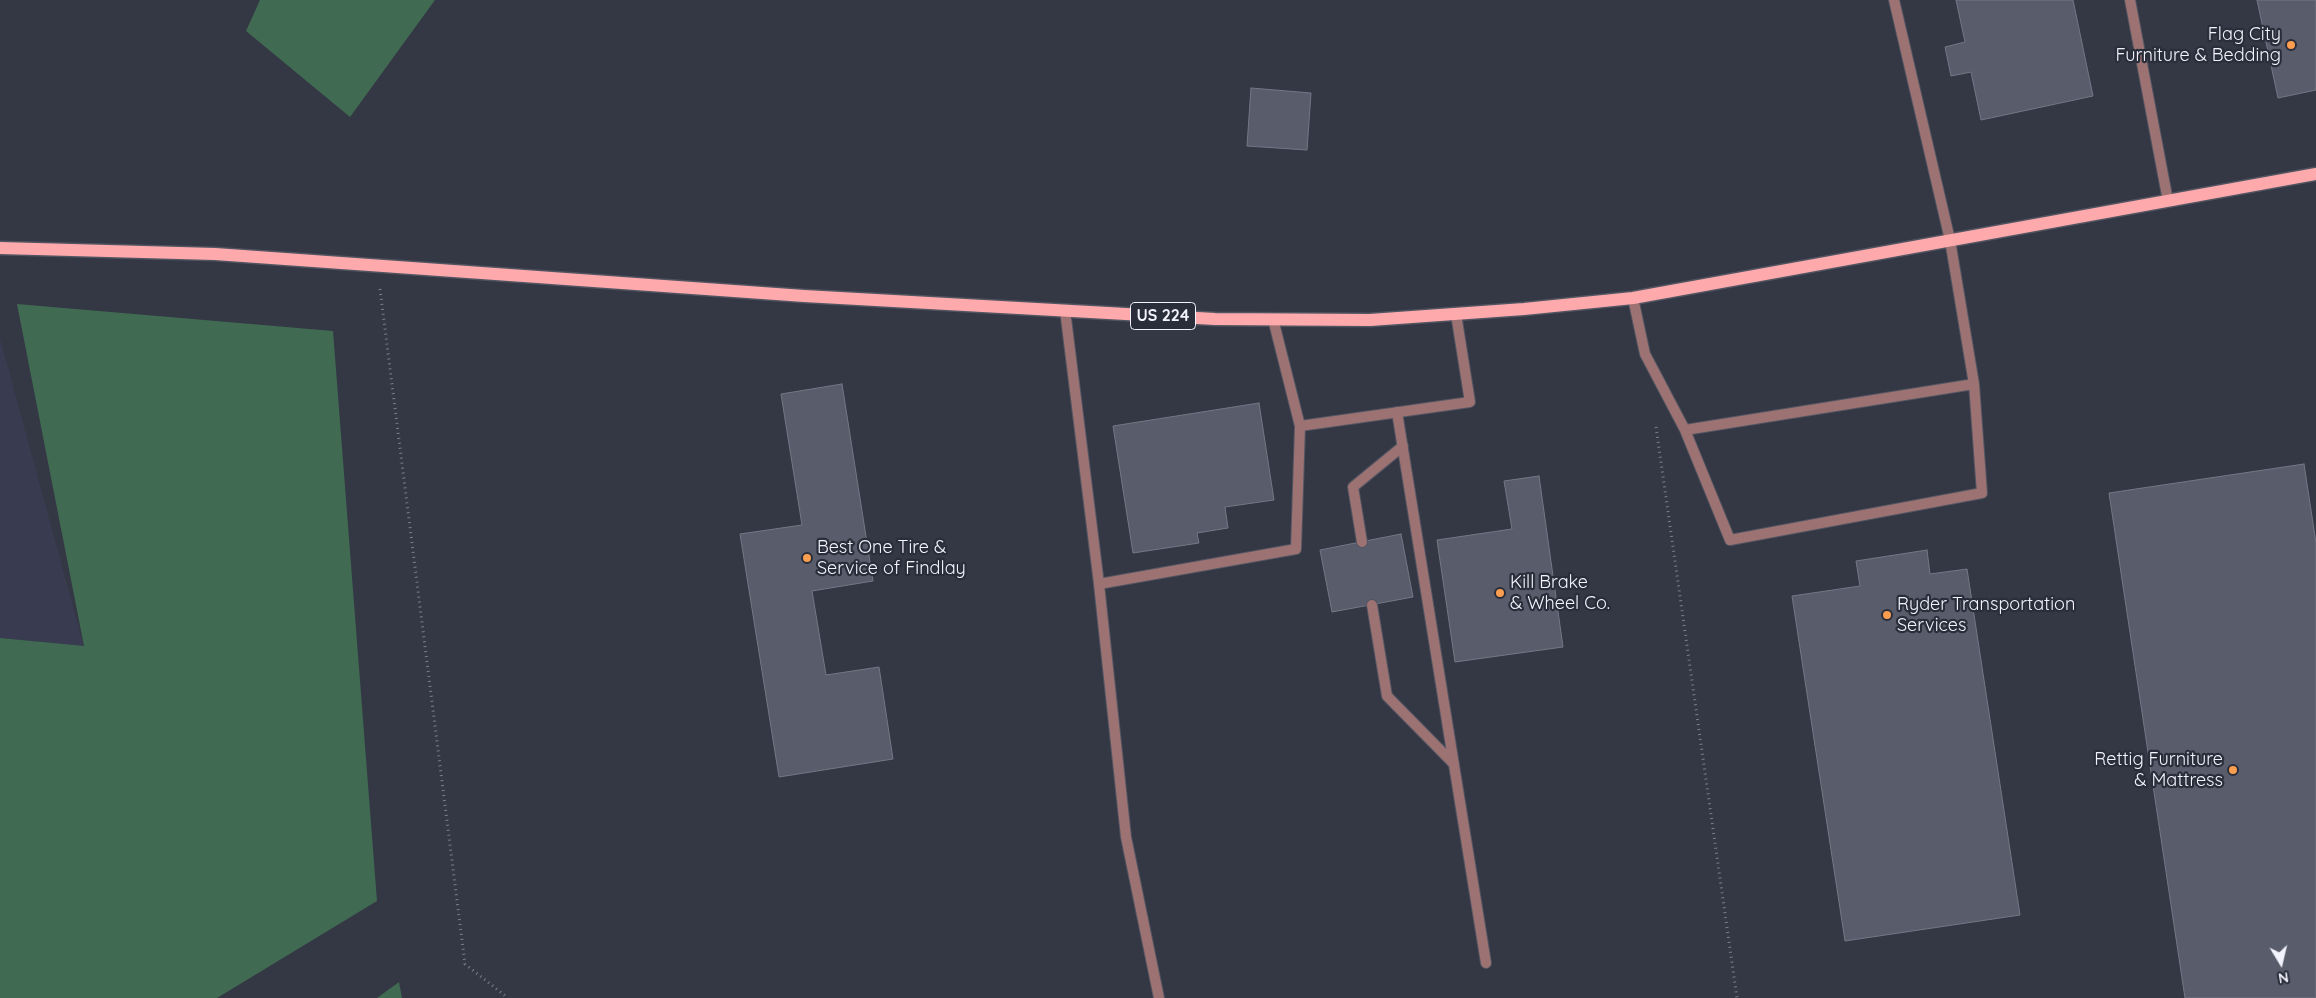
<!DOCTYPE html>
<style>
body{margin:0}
#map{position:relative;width:2316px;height:998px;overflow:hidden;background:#343744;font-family:Quicksand,sans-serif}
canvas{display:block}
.north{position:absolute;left:2256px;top:938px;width:50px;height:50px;-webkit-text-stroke:4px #2a2d3a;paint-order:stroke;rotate:171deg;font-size:14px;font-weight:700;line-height:20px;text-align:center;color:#f2f3fc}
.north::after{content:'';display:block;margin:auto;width:18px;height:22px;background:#f2f3fc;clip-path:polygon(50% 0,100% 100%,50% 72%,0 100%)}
</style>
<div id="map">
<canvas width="2316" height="998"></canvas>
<div class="north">N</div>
</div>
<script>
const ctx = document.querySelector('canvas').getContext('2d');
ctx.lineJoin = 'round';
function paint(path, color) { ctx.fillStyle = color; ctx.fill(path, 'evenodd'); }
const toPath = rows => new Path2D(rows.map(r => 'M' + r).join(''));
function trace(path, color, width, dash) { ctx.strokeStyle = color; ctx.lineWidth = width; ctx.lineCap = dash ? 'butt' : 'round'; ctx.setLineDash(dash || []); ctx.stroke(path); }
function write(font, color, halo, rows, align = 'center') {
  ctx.font = font + ' Quicksand,sans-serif'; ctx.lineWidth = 4.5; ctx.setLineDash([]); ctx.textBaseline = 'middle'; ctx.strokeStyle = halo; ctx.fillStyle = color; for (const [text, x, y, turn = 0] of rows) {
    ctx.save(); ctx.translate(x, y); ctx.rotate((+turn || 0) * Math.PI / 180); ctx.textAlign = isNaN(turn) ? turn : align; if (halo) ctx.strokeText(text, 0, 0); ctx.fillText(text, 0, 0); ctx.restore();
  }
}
paint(toPath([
 [0,338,84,647,0,638]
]), '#393c50');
paint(toPath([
 [260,0,435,0,350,117,246,31],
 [17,304,333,331,377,901,217,998,0,998,0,638,84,646],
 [399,982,402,998,377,998]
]), '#416a53');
const building = toPath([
 [1956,0,2073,0,2093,96,1981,120,1971,72,1951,76,1945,47,1965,42,1956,0],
 [2257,0,2316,0,2316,90,2278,98,2257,0],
 [1251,88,1311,93,1307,150,1247,146,1251,88],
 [842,384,873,581,812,591,826,675,879,667,893,759,779,777,740,534,802,525,781,394,842,384],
 [1259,403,1274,500,1225,507,1228,528,1197,533,1199,543,1133,553,1113,426,1259,403],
 [2304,464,2316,543,2316,998,2185,998,2109,493,2304,464],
 [1539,476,1563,647,1455,662,1437,540,1512,529,1504,481,1539,476],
 [1401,534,1413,597,1332,612,1320,550,1401,534],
 [1927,550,1930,574,1967,569,2020,915,1845,941,1792,596,1860,586,1856,561,1927,550]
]);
paint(building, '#595c6b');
trace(building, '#757787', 1);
const lane = toPath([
 [2130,0,2168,201],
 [1633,298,1645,354,1685,430,1730,540,1982,493,1974,384,1950,240,1894,0],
 [1065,310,1099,584,1296,549,1300,426],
 [1273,319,1300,426,1470,402,1456,314],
 [1397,412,1486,963],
 [1685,430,1974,384],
 [1362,542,1353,487,1403,446],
 [1099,584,1126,837,1159,998],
 [1372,605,1387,696,1454,764]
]);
const primary = toPath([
 [0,248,215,254,804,296,1215,319,1370,320,1524,309,1633,298,2316,174]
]);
trace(lane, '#525561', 12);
trace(primary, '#525561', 15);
trace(toPath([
 [380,289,465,964,508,998],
 [1656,427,1737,998]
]), '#7d7f8b', 3, [1, 4]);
trace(lane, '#9c7273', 10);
trace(primary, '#fea9ac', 12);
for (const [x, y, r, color] of [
 [2291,45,5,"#fb9e50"],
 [807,558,5,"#fb9e50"],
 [1500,593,5,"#fb9e50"],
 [1887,615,5,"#fb9e50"],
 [2233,770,5,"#fb9e50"]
]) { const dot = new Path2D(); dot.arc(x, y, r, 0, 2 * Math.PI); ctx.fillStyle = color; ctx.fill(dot); trace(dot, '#2a2d3a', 2); }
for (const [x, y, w] of [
 [1163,316,65]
]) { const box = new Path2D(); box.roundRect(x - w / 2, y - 13.5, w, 27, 4); ctx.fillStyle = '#2a2d3a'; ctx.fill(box); trace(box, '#f2f3fc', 1); }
write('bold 16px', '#f2f3fc', null, [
 ["US 224",1163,316]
]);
write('18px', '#f2f3fc', '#2a2d3a', [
 ["Flag City",2281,35,"right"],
 ["Furniture & Bedding",2281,56,"right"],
 ["Best One Tire &",817,548],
 ["Service of Findlay",817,569],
 ["Kill Brake",1510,583],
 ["& Wheel Co.",1510,604],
 ["Ryder Transportation",1897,605],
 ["Services",1897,626],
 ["Rettig Furniture",2223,760,"right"],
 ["& Mattress",2223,781,"right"]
], 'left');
</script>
